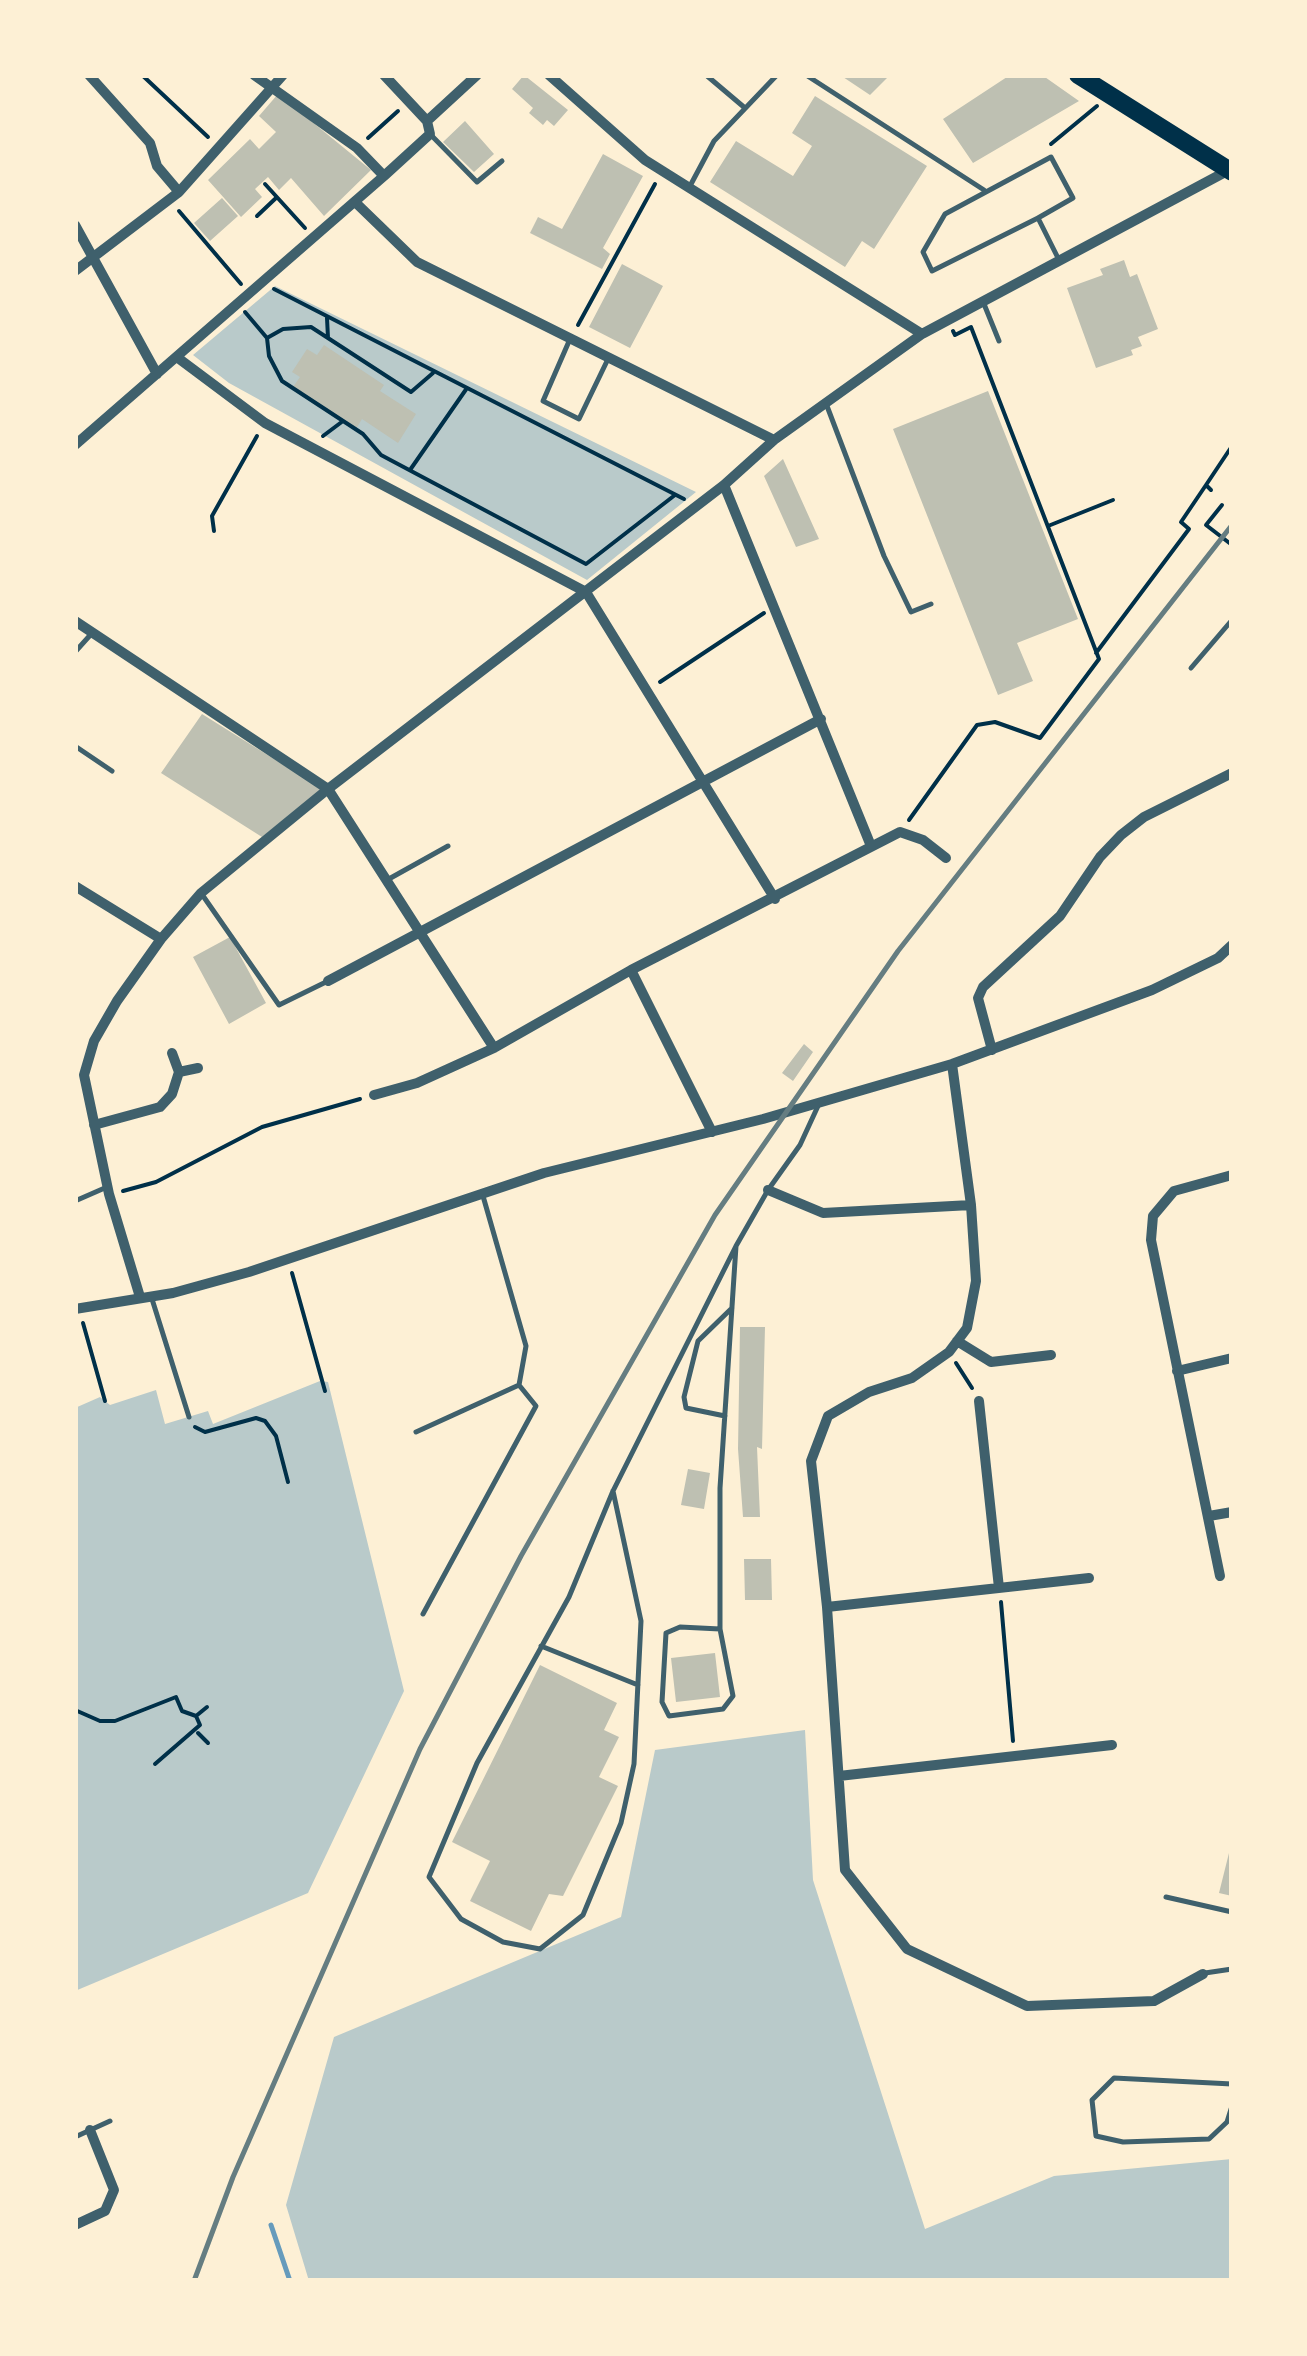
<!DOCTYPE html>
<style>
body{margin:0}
#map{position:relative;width:1307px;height:2356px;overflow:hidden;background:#fdf0d5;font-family:"Titillium Web",sans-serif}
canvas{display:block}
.frame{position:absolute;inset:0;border:78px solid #fdf0d5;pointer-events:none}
</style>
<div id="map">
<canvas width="1307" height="2356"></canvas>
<div class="frame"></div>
</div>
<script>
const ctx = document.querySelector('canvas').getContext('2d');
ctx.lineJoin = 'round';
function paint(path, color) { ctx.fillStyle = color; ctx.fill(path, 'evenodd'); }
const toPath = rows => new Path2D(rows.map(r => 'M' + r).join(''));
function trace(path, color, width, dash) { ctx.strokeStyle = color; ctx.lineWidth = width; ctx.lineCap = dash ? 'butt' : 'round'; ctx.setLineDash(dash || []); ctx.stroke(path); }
paint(toPath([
 [275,286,696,492,587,580,229,383,193,355],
 [320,1381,328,1382,404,1691,308,1893,75,1991,75,1408,100,1397,110,1405,156,1390,165,1424,208,1411,213,1424],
 [805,1730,813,1880,925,2229,1054,2176,1232,2159,1232,2281,309,2281,286,2205,334,2037,621,1917,655,1750]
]), '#b9caca');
trace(toPath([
 [271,2225,290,2281]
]), '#669bbc', 5);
paint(toPath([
 [524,75,568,110,554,126,547,120,543,125,529,113,533,108,512,89],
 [840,75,890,75,870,95],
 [1010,75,1042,75,1079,101,973,163,943,119],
 [278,94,371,170,324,216,291,178,279,190,268,177,255,189,262,197,241,217,208,180,250,139,259,149,276,132,259,116],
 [815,96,927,166,874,249,862,241,845,267,710,182,736,141,793,176,812,146,792,133],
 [465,121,494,154,474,172,443,142],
 [603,154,643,176,603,248,610,254,602,269,530,233,538,217,562,229],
 [222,198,238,216,210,241,194,223],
 [1124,260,1130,277,1137,274,1158,329,1138,337,1142,346,1131,350,1133,355,1096,368,1067,288,1103,275,1100,269],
 [622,264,663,286,630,348,589,327],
 [324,345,384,385,380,391,416,414,398,443,362,419,356,429,293,387,300,377,292,372,307,349,317,355],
 [988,391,1078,619,1017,643,1033,681,998,695,893,429],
 [783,459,819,539,796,547,764,476],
 [202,714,322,789,262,837,161,773],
 [230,937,266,1003,229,1024,193,957],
 [804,1044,813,1052,793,1081,782,1073],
 [740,1327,765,1327,762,1449,757,1447,760,1517,743,1517,738,1449],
 [688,1469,710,1473,704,1509,681,1505],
 [744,1559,771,1559,772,1600,745,1600],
 [715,1653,720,1697,676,1702,671,1658],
 [540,1665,617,1703,604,1730,619,1737,599,1777,618,1786,563,1896,549,1894,531,1931,470,1901,490,1861,452,1842],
 [1232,1841,1232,1896,1219,1893]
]), '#bec0b2');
trace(toPath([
 [142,75,208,137],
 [368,138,398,111],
 [1051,144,1097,106],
 [265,184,305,228],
 [179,211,241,284],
 [257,216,276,198],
 [274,289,684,499],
 [245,312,267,338,269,356,282,381,363,434,381,455,586,564,675,495],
 [327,318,328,338],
 [578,325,655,184],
 [267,338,283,329,311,327,411,392,433,373],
 [323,436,343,421],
 [410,470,467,388],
 [1211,490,1206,485,1232,446],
 [1222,505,1206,525,1232,545],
 [1048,526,1113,500],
 [214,531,212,516,257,436],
 [1096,653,1189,529,1181,522,1206,485],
 [660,682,764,613],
 [909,820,977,725,995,722,1040,738,1099,659,971,327,955,335,953,331],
 [123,1191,156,1182,262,1127,360,1099],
 [292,1273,325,1391],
 [83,1323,105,1401],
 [956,1363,972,1388],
 [195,1427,205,1432,256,1418,265,1421,276,1436,288,1482],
 [1001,1602,1013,1741],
 [75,1710,100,1721,115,1721,176,1697,182,1711,196,1716,200,1725,155,1764],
 [196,1716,207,1707],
 [198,1733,208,1743]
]), '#003049', 4);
trace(toPath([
 [706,75,745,108],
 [806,75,984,190],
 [430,134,477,182,502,161],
 [690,186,714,141,777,75],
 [1038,218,1073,198,1051,157,945,214,923,252,932,271,1038,218,1058,258],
 [984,304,999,341],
 [570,339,543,401,579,419,608,359],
 [827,406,884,556,911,612,931,604],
 [75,652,93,632],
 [1191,668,1232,620],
 [75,746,112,771],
 [387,880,448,846],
 [201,893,279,1005,328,981],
 [75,1201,107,1187],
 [152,1299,189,1417],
 [725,1416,686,1408,684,1397,698,1341,732,1308],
 [416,1432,519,1385,526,1346,483,1196],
 [613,1491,641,1621,634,1764,621,1823,583,1915,540,1949,503,1942,461,1919,429,1877,477,1763,569,1597,613,1491,736,1246],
 [423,1614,536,1406,519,1385],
 [720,1629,680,1627,666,1633,662,1702,669,1716,723,1709,733,1696,720,1629,720,1488,736,1246,768,1190,800,1145,818,1106],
 [541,1646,638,1685],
 [1166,1897,1232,1912],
 [1205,1973,1232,1969],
 [1232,2084,1114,2078,1092,2100,1096,2136,1123,2142,1209,2139,1227,2122,1232,2106],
 [75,2137,110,2121]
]), '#3f606c', 5);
trace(toPath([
 [89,75,150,143,157,166,179,192],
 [254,75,357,148,384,176],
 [384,75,427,121],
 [549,75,645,160,922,334],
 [427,121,477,75],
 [355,202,417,262,774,440],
 [75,225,157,374],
 [75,271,179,192,283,75],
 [178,358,265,423,586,592,775,899],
 [75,445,384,176,430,134,427,121],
 [724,485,871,846],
 [75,621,328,789,494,1048],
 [75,886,161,939],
 [631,970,712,1132],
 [328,981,821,719],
 [992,1050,978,998,983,987,1060,916,1100,857,1121,835,1144,817,1232,773],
 [172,1053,179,1072,198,1068],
 [952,1064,971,1205,976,1281,967,1328,949,1352,912,1378,869,1392,828,1416,811,1461,827,1607,845,1870,907,1949,1027,2006,1154,2001,1203,1974],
 [374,1095,417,1083,494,1048,631,970,900,832,923,840,946,858],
 [94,1125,160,1107,172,1094,179,1072],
 [768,1190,823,1213,971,1205],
 [140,1297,109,1194,84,1075,94,1041,117,1001,161,939,201,893,328,789,724,485,774,440,922,334,1229,170],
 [75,1309,173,1293,249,1272,544,1173,763,1119,952,1064,1152,990,1218,958,1232,945],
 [957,1341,991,1362,1051,1355],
 [1177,1371,1232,1358],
 [979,1401,999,1588],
 [1209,1516,1232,1512],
 [1220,1576,1151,1240,1153,1216,1174,1191,1232,1175],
 [827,1607,1089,1578],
 [839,1776,1112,1745],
 [75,2225,105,2211,114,2190,90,2130]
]), '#3f606c', 10);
trace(toPath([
 [1078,75,1232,172]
]), '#003049', 18);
trace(toPath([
 [194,2281,233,2177,420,1749,521,1556,715,1215,898,951,1232,525]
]), '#657d81', 5);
</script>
